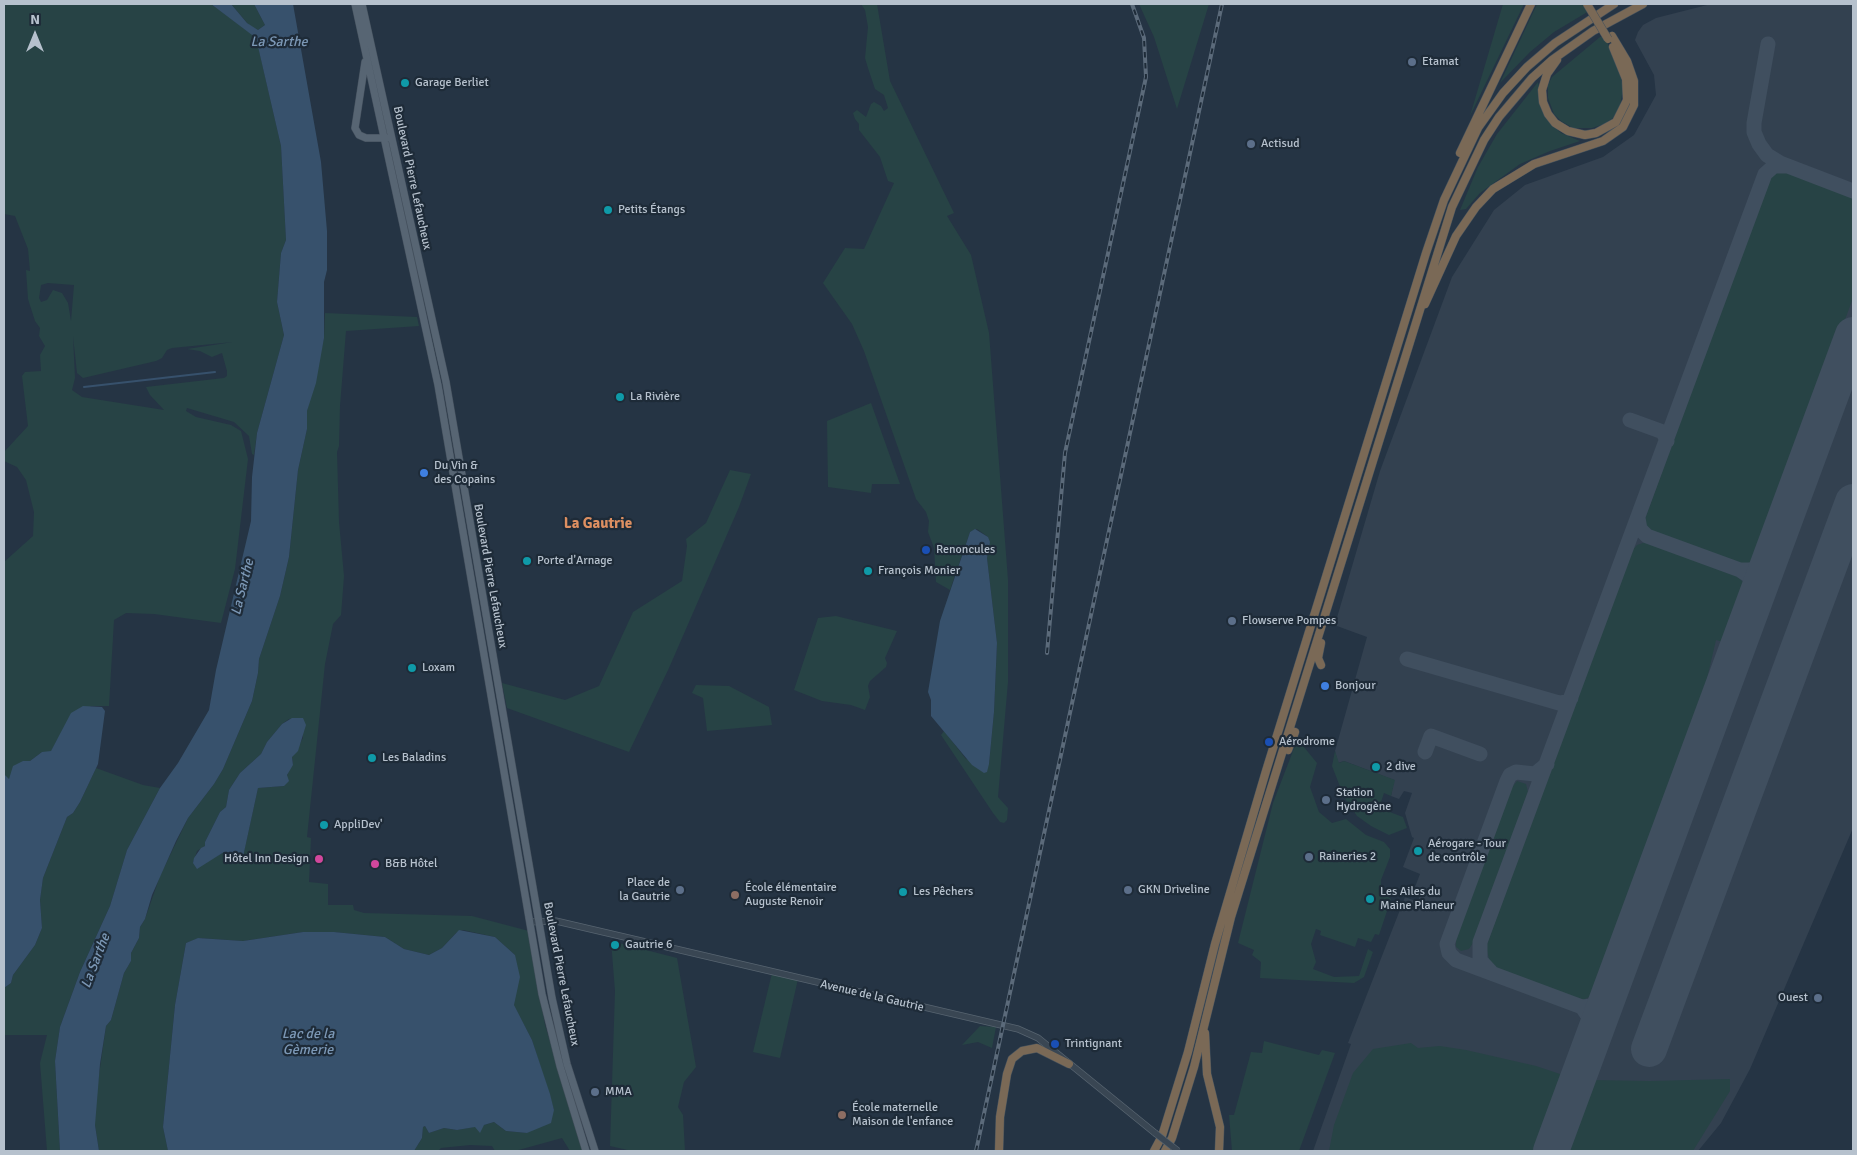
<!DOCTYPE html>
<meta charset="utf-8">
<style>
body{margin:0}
#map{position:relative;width:1857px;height:1155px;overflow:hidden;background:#253444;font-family:Signika,sans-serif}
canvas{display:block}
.frame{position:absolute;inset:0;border:5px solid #b6c1cd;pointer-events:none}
.north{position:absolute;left:10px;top:10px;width:50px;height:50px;-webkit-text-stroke:4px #1e2b38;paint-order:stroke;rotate:0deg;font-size:14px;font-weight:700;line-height:20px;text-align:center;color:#b6c1cd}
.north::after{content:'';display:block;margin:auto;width:18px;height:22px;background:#b6c1cd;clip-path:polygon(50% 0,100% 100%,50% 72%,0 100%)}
</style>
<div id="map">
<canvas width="1857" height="1155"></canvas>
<div class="frame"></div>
<div class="north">N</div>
</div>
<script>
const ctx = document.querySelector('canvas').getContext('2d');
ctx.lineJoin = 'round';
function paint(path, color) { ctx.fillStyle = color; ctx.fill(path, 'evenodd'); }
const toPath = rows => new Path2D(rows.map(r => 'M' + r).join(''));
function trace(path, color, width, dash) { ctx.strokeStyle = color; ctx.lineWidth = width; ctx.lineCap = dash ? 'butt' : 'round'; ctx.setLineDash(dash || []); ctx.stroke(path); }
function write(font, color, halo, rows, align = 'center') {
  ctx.font = font + ' Signika,sans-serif'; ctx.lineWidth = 4.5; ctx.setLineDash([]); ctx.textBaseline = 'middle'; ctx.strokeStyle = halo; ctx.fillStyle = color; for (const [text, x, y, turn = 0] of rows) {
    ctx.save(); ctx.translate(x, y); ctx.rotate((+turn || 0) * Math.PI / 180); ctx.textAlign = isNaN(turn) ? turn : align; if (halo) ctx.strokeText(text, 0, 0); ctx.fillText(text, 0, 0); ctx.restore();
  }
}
paint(toPath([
 [1711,4,1853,4,1853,828,1750,1069,1721,1123,1698,1151,1313,1151,1351,1044,1348,1043,1405,897,1418,902,1422,889,1415,887,1420,874,1403,867,1414,838,1412,837,1405,813,1412,793,1404,791,1399,799,1391,796,1394,780,1344,761,1338,763,1335,751,1367,637,1337,626,1336,621,1380,471,1452,277,1494,210,1525,185,1603,157,1634,135,1656,95,1654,75,1635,40,1638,32,1643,25,1656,18]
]), '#334150');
paint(toPath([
 [4,4,211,4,256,37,281,146,286,240,281,253,277,302,284,335,257,433,254,455,252,454,249,436,234,422,187,408,186,411,196,417,231,425,241,431,248,459,235,569,221,623,154,614,126,613,114,620,109,706,91,706,57,740,51,752,42,752,30,761,23,761,8,780,4,774,4,562,33,536,34,512,26,480,17,467,4,461,4,452,28,426,22,376,25,372,41,371,40,355,45,346,39,336,40,328,35,321,28,299,26,270,30,271,28,249,15,216,4,214],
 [48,283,74,285,71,321,68,303,62,293,53,290,47,300,41,302,39,298,41,285],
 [73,336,77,373,83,378,156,361,162,358,167,350,172,348,233,342,187,349,200,351,212,357,222,353,227,371,227,376,224,378,146,387,150,395,164,410,82,397,72,390,75,378],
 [231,4,254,4,265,25,258,30,249,25],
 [861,4,877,4,890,81,954,213,947,216,971,255,989,333,1008,580,1008,682,998,797,1008,808,1007,820,1004,823,1000,822,993,813,941,735,944,731,966,759,989,764,994,712,997,643,987,558,988,537,977,529,970,532,950,590,936,582,934,548,928,532,929,521,926,512,916,499,864,351,852,324,823,283,845,248,864,249,894,183,888,181,880,157,859,130,859,124,855,119,853,113,857,110,866,117,871,104,874,102,881,106,884,111,888,108,884,95,875,89,868,68,865,58,868,27,865,10],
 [1139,4,1209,4,1177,109,1154,37],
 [1503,4,1524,4,1470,116],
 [1537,4,1584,4,1589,11,1554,32,1530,52,1500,83],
 [1600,37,1605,37,1620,72,1623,89,1620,106,1613,118,1604,124,1592,128,1573,128,1561,121,1554,114,1548,98,1548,85,1552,77],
 [1538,82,1543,109,1549,122,1561,133,1580,141,1550,151,1520,164,1480,193,1466,209,1460,210,1478,167,1497,134],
 [1784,170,1853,195,1853,298,1758,556,1754,561,1742,565,1653,534,1646,525,1645,519,1766,186,1774,172],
 [325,313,417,317,419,326,346,331,340,406,339,446,337,452,339,522,344,576,341,615,333,624,325,664,307,837,311,838,309,882,328,884,328,905,353,905,354,910,364,913,472,916,529,931,545,1025,584,1151,570,1151,562,1138,515,1151,495,1151,492,1146,470,1145,441,1148,438,1151,414,1151,422,1138,423,1127,425,1126,429,1133,444,1128,457,1130,484,1125,494,1122,506,1131,527,1133,554,1110,532,1040,514,1006,515,955,495,937,463,930,456,933,442,948,429,955,404,949,385,937,334,932,303,932,243,941,199,938,186,943,175,1005,163,1127,168,1151,99,1151,95,1125,95,1103,106,1026,111,1020,124,973,131,961,131,953,139,938,140,927,145,919,160,876,188,818,214,784,223,769,252,701,258,673,259,659,280,596,289,557,298,470,307,429,307,411,324,338],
 [303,718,303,738,292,757,293,765,290,766,284,786,258,788,243,856,224,852,210,860,193,863,197,851,205,846,205,842,220,812,226,807,229,790,240,773,261,754,267,742,282,724,289,719],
 [871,403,900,484,872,484,871,493,828,487,827,421],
 [730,470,751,474,739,507,669,668,629,752,507,708,502,683,565,700,599,686,633,612,682,581,687,546,686,539,706,523],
 [1649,541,1734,573,1744,583,1744,594,1726,643,1716,640,1706,683,1709,690,1595,995,1582,1000,1496,968,1490,963,1486,947,1630,553,1637,545],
 [836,616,897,631,885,658,887,663,886,667,870,681,868,686,870,697,865,710,851,705,822,701,794,690,818,618],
 [696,685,729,686,769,707,772,725,707,731,703,698,692,693],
 [1299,741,1317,763,1310,787,1319,812,1332,823,1346,819,1366,835,1384,842,1390,849,1390,857,1381,880,1381,891,1391,899,1379,935,1375,934,1371,942,1358,938,1355,947,1320,935,1321,931,1316,929,1311,944,1316,962,1313,969,1334,977,1359,976,1368,949,1373,952,1364,977,1354,983,1260,978,1261,962,1252,955,1254,950,1238,943,1273,803,1296,743],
 [1335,751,1339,763,1344,761,1395,780,1391,796,1384,793,1379,808,1403,817,1407,828,1389,835,1371,826,1357,816,1344,797,1332,766],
 [96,768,143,785,160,788,127,850,110,906,80,972,60,1027,55,1061,60,1151,47,1151,40,1063,47,1035,4,1035,4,988,11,983,13,975,35,945,42,928,40,900,43,878,67,817,73,813,80,802],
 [1517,781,1526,784,1528,792,1473,943,1469,949,1461,951,1456,947,1456,936,1510,790],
 [611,941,677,958,696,1067,684,1082,678,1107,683,1115,685,1151,632,1151,610,1146,615,991],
 [772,973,798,979,780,1058,753,1052],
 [980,1026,996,1027,992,1048,978,1042,962,1045],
 [1264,1041,1319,1055,1322,1050,1335,1053,1299,1151,1232,1151,1229,1115,1234,1115,1251,1052,1262,1053],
 [1411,1043,1418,1048,1440,1046,1466,1050,1536,1066,1566,1076,1538,1151,1329,1151,1334,1125,1353,1073,1373,1049],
 [1730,1079,1730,1091,1693,1151,1564,1151,1591,1080,1650,1081]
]), '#274345');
paint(toPath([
 [211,4,231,4,247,23,258,30,265,25,254,4,293,4,321,162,327,231,327,270,324,282,324,338,316,383,307,411,307,429,298,470,289,557,280,596,259,659,258,673,252,701,223,769,214,784,188,818,176,841,152,895,145,919,140,927,139,938,131,953,131,961,124,973,111,1020,106,1026,100,1064,95,1125,99,1151,60,1151,55,1061,60,1027,80,972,110,906,127,850,160,788,178,763,209,710,216,670,251,521,252,477,257,433,284,335,277,302,281,253,286,240,281,146,256,38],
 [975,529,988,537,990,542,987,558,997,643,994,712,989,764,987,772,984,773,972,765,931,716,931,700,928,692,940,621,967,541,970,532],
 [83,706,102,707,105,711,98,764,80,802,73,813,67,817,43,878,40,900,42,928,35,945,13,975,11,983,4,988,4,774,9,779,13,766,23,761,30,761,42,752,51,751,71,713],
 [292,718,303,718,306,725,298,751,292,757,293,765,287,775,289,781,284,786,258,788,243,857,224,852,197,869,193,863,194,858,201,848,205,846,205,842,220,812,226,807,229,790,240,773,261,754,267,742,282,724],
 [459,930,495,937,515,955,520,977,514,1005,532,1040,550,1094,554,1110,551,1123,527,1133,506,1131,494,1122,484,1125,480,1133,475,1127,457,1130,444,1128,429,1133,425,1126,423,1127,422,1138,414,1151,168,1151,163,1127,175,1005,186,943,198,938,243,941,303,932,334,932,385,937,404,949,429,955,442,948]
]), '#37516c');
trace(toPath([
 [84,387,215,372]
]), '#37516c', 2);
trace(toPath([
 [1768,44,1754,123,1754,132,1759,144,1767,155,1780,163,1853,191],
 [1630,420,1663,432,1667,441],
 [1638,518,1640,529,1647,536,1740,570,1755,570,1770,559],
 [1740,570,1749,576,1754,585,1754,602],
 [1407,659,1559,703,1567,702,1571,698],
 [1425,752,1431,736,1480,754],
 [1547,764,1535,774,1516,772,1510,775,1507,781,1447,944,1449,953,1456,960,1582,1007,1593,1006,1601,1003,1610,991],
 [1492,973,1480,960,1480,942,1765,174,1774,166,1788,166],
 [1582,1007,1593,1023,1593,1038]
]), '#404f5f', 15);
trace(toPath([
 [1649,1049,1853,502],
 [1551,1151,1853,335]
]), '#404f5f', 36);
const minor = toPath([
 [530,922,556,921,1018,1029,1038,1038,1155,1133]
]);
const major = toPath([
 [355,4,438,385,542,994,560,1066,586,1151],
 [362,4,446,382,552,998,567,1064,595,1151],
 [365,62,355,128,359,135,366,138,387,138]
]);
const highway = toPath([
 [1557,60,1547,74,1542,90,1543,102,1548,114,1555,123,1568,131,1585,135,1596,133,1616,122,1627,100,1626,79,1613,47],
 [1460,153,1531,4],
 [1425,304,1456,236,1476,207,1493,189,1534,164,1603,141,1623,127,1634,105,1634,81,1627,61,1612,36],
 [1321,643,1318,658,1321,665],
 [1288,750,1295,732],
 [1205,1033,1207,1074,1220,1127,1219,1151],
 [999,1151,1000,1117,1007,1074,1012,1059,1022,1051,1037,1048,1069,1064],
 [1154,1151,1162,1136,1188,1052,1215,944,1266,771,1426,253,1444,200,1478,128,1503,93,1527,67,1555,43,1614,4],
 [1165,1151,1172,1138,1194,1067,1231,917,1452,207,1484,140,1499,117,1532,78,1552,60,1593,31,1643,4]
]);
trace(minor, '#576470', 7);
trace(major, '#434f5c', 8);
trace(highway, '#44515d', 9);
trace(minor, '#394653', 5.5);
trace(major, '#576573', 7);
trace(highway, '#7a6956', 8);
const rail = toPath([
 [1047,653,1065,453,1146,77,1144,38,1132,4],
 [976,1151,1222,4]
]);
trace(rail, '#5b6a7a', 4);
trace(rail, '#1e2b38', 2, [5.5]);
const minorBridge = toPath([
 [1155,1133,1178,1151]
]);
const highwayBridge = toPath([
 [1587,4,1608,39]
]);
trace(minorBridge, '#576470', 7, []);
trace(highwayBridge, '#44515d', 9, []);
trace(minorBridge, '#394653', 5.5);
trace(highwayBridge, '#7a6956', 8);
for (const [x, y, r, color] of [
 [1412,62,5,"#5c6f8a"],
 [405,83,5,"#0f9aa8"],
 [1251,144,5,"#5c6f8a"],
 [608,210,5,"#0f9aa8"],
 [620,397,5,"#0f9aa8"],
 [424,473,5,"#3f7fe0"],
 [926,550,5,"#1a4fb4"],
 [527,561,5,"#0f9aa8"],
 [868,571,5,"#0f9aa8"],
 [1232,621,5,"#5c6f8a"],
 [412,668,5,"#0f9aa8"],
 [1325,686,5,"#3f7fe0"],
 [1269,742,5,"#1a4fb4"],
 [372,758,5,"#0f9aa8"],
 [1376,767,5,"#0f9aa8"],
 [1326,800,5,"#5c6f8a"],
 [324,825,5,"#0f9aa8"],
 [1418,851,5,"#0f9aa8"],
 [1309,857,5,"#5c6f8a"],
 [319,859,5,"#d1479c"],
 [375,864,5,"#d1479c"],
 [680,890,5,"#5c6f8a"],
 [1128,890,5,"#5c6f8a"],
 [903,892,5,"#0f9aa8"],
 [735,895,5,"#8d6e63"],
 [1370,899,5,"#0f9aa8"],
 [615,945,5,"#0f9aa8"],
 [1818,998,5,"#5c6f8a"],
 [1055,1044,5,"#1a4fb4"],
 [595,1092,5,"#5c6f8a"],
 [842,1115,5,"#8d6e63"]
]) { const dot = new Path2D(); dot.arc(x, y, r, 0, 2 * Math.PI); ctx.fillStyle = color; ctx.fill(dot); trace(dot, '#1e2b38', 2); }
write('12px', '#b6c1cd', '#1e2b38', [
 ["Etamat",1422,62],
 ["Garage Berliet",415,83],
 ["Actisud",1261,144],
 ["Petits Étangs",618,210],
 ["La Rivière",630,397],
 ["Du Vin &",434,466],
 ["des Copains",434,480],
 ["Renoncules",936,550],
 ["Porte d'Arnage",537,561],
 ["François Monier",878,571],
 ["Flowserve Pompes",1242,621],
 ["Loxam",422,668],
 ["Bonjour",1335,686],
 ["Aérodrome",1279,742],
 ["Les Baladins",382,758],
 ["2 dive",1386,767],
 ["Station",1336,793],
 ["Hydrogène",1336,807],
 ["AppliDev'",334,825],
 ["Aérogare - Tour",1428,844],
 ["de contrôle",1428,858],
 ["Raineries 2",1319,857],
 ["Hôtel Inn Design",309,859,"right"],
 ["B&B Hôtel",385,864],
 ["Place de",670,883,"right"],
 ["la Gautrie",670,897,"right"],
 ["École élémentaire",745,888],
 ["Auguste Renoir",745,902],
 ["GKN Driveline",1138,890],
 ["Les Pêchers",913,892],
 ["Les Ailes du",1380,892],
 ["Maine Planeur",1380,906],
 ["Gautrie 6",625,945],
 ["Ouest",1808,998,"right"],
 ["Trintignant",1065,1044],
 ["MMA",605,1092],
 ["École maternelle",852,1108],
 ["Maison de l'enfance",852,1122]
], 'left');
write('12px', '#b6c1cd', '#1e2b38', [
 ["Boulevard Pierre Lefaucheux",412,178,78],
 ["Boulevard Pierre Lefaucheux",490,576,80],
 ["Boulevard Pierre Lefaucheux",561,974,79],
 ["Avenue de la Gautrie",872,996,13]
]);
write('italic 14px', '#7c98b6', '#1e2b38', [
 ["La Sarthe",279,42],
 ["La Sarthe",243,587,-76],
 ["La Sarthe",96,961,-69],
 ["Lac de la",308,1034],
 ["Gèmerie",308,1050]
]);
write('bold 15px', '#dd8f61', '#1e2b38', [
 ["La Gautrie",598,524]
]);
</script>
